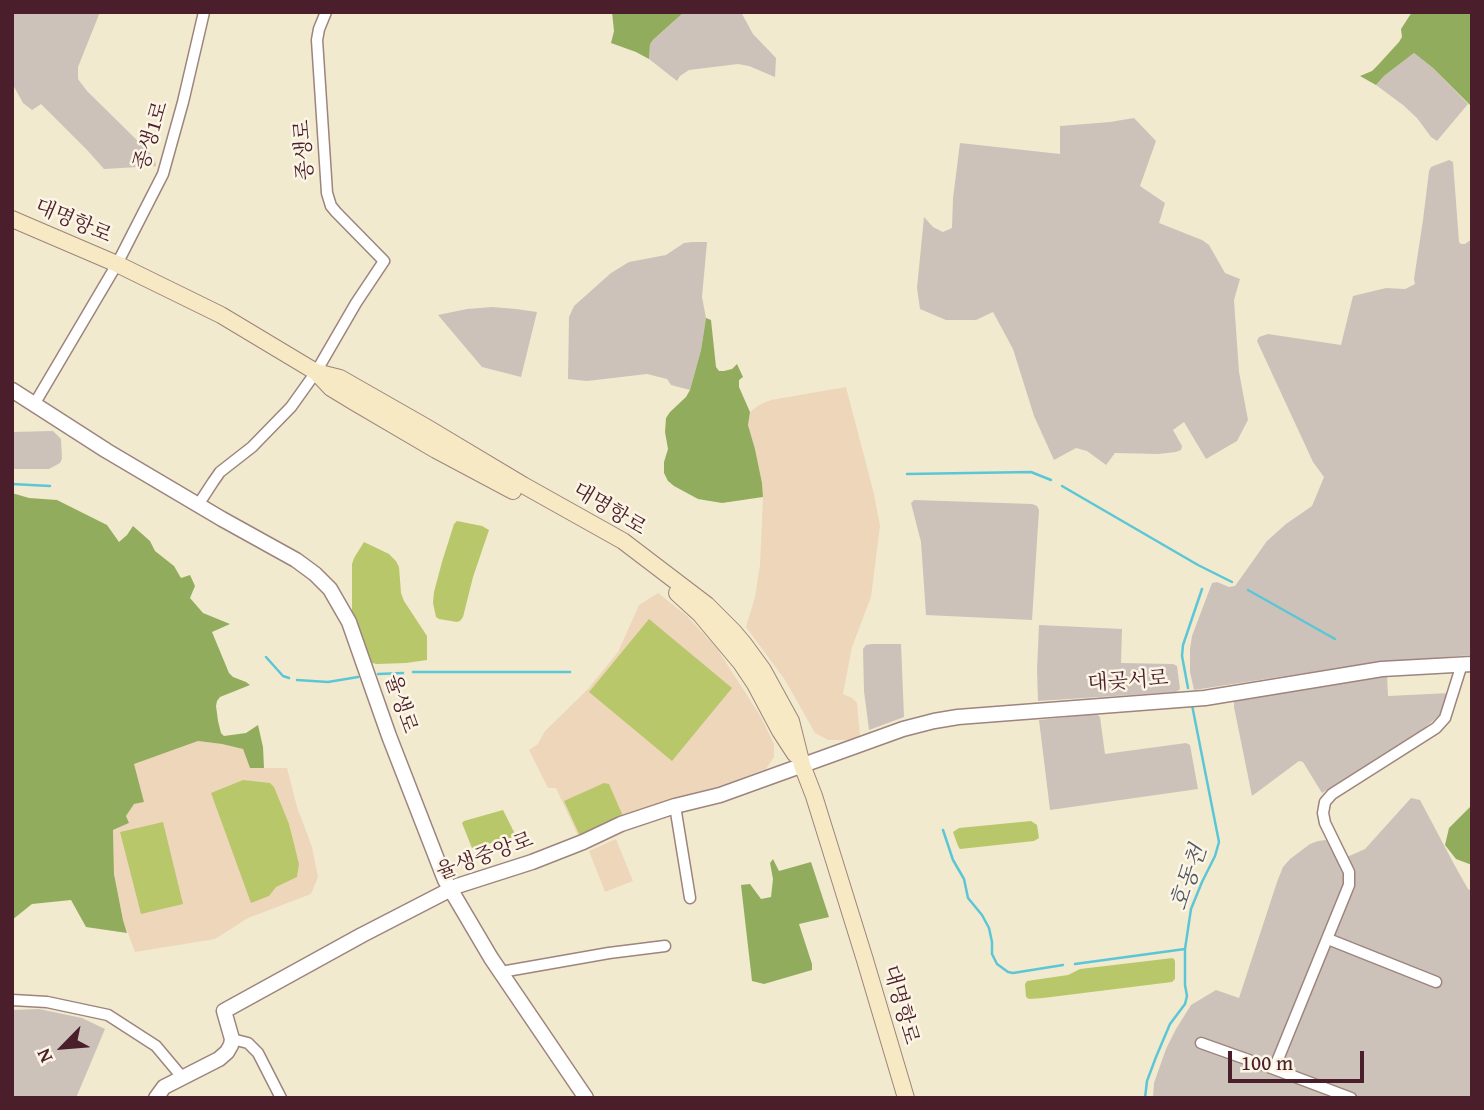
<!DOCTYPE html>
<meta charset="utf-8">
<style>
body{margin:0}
#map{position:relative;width:1484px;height:1110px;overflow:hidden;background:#f1eacf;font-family:"Gentium Book Plus",serif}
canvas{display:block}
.frame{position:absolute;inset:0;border:14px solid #4a1f2b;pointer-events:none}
.north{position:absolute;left:28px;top:1012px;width:70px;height:70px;-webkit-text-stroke:5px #fcf5e5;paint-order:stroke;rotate:245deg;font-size:19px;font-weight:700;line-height:28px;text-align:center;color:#4a1f2b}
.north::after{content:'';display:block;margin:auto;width:24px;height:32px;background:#4a1f2b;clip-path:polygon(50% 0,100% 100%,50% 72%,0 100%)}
.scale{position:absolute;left:1228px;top:1051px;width:136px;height:32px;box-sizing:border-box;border:4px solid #4a1f2b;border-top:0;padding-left:9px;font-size:21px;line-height:24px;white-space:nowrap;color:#4a1f2b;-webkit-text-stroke:5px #fcf5e5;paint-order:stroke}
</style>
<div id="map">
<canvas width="1484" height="1110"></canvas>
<div class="frame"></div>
<div class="north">N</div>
<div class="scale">100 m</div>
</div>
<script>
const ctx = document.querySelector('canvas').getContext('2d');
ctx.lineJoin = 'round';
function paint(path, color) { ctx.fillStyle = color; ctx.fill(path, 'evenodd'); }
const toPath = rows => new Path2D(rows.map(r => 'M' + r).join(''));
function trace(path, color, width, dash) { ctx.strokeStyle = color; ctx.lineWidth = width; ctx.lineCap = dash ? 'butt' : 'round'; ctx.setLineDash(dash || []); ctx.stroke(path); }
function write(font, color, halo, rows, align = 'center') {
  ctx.font = font + ' "Gentium Book Plus","Noto Serif KR",serif'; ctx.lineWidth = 5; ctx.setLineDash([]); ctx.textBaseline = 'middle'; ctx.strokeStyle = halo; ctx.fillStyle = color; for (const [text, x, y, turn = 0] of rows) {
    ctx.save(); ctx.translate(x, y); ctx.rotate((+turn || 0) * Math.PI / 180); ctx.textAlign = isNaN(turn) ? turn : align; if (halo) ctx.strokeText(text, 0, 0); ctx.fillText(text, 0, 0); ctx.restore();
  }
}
paint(toPath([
 [846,387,874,494,880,526,871,597,852,647,843,694,852,698,857,703,860,736,849,740,828,740,815,733,785,680,746,627,755,597,760,565,763,497,762,483,755,449,748,425,748,418,750,412,759,405,771,400],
 [658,593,686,615,716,647,761,717,774,744,774,757,766,769,579,838,556,788,548,788,529,750,538,744,545,731,587,690,618,652,639,605],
 [198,741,222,744,243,749,250,768,287,768,297,807,312,847,318,877,311,894,248,918,215,939,135,952,123,920,114,874,113,830,129,823,126,816,134,804,144,802,133,764],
 [616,839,633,881,605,892,589,851]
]), '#eed6bb');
paint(toPath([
 [12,12,100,12,78,67,78,79,87,91,151,154,155,160,156,166,104,169,88,151,41,104,32,110,23,103,12,83],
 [684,12,741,12,753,34,776,58,775,77,749,66,738,64,689,70,680,76,677,81,649,59,650,43],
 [1414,53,1433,68,1468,104,1437,141,1431,137,1417,118,1403,105,1376,85,1384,76],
 [1134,118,1156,141,1140,186,1165,203,1159,223,1202,240,1209,245,1225,273,1240,279,1234,300,1239,372,1248,420,1237,441,1206,459,1184,422,1173,430,1182,446,1181,450,1176,452,1158,454,1115,453,1106,465,1087,451,1076,448,1054,460,1034,416,1013,349,993,312,976,320,946,320,920,309,917,288,924,217,933,227,943,232,952,228,953,198,960,143,1060,154,1060,126,1110,122],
 [1449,160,1453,162,1459,242,1461,244,1465,244,1472,239,1472,655,1364,664,1194,690,1190,672,1190,649,1192,636,1212,583,1217,582,1229,587,1235,586,1267,541,1286,524,1312,506,1324,477,1313,462,1257,341,1259,337,1268,334,1341,345,1353,296,1386,288,1405,289,1415,284,1414,279,1423,220,1429,171,1431,167],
 [692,242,707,242,702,297,706,318,701,350,690,390,671,385,667,379,647,374,587,381,568,379,569,317,574,306,611,273,629,262,666,255,684,243],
 [492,307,516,309,537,312,521,377,482,367,438,315,467,309],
 [53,431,61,439,62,459,60,463,49,469,12,469,12,432],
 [914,500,1032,504,1037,506,1039,510,1032,620,926,615,921,542,911,503],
 [1039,625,1122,629,1121,663,1173,664,1177,666,1180,689,1176,692,1038,701,1037,669],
 [872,644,901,644,904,717,869,730,864,691,863,649,866,645],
 [1387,674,1388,696,1450,693,1441,714,1422,730,1322,793,1303,762,1299,761,1252,796,1234,707,1234,700],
 [1097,714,1100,717,1105,754,1186,743,1190,745,1198,789,1050,810,1039,720],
 [1411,798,1420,800,1455,866,1468,889,1472,891,1472,1098,1153,1098,1154,1083,1166,1049,1176,1029,1191,1005,1216,990,1239,998,1277,882,1283,867,1290,859,1310,844,1318,841,1326,840,1338,861,1365,849],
 [39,1009,82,1018,105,1029,76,1098,12,1098,12,1010]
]), '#ccc2b9');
paint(toPath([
 [457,521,482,526,489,530,473,577,463,617,460,621,457,622,439,619,436,617,433,603,434,592,442,562,454,524],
 [364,542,389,554,396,561,399,567,401,593,404,601,427,636,427,660,406,663,377,664,372,663,369,659,352,613,352,564,354,558],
 [649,619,732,688,672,761,589,692],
 [243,780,270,783,274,787,289,824,299,864,297,877,276,887,269,896,251,903,211,793],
 [604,783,609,784,622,814,620,818,580,836,564,801],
 [503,810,515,834,514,837,472,848,462,823,464,821],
 [1031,821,1037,825,1039,838,1034,841,960,849,958,846,953,832,959,828],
 [163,822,183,904,141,914,120,832],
 [1173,958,1175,961,1175,979,1172,982,1043,998,1029,999,1026,997,1025,984,1027,981,1068,975,1080,969]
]), '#b8c76a');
paint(toPath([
 [612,12,684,12,653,40,650,44,649,59,636,52,611,43,614,31],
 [1412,12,1472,12,1472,107,1433,68,1414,53,1384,76,1376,85,1360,76,1372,71,1378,65,1399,42,1402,37,1401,29],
 [706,318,711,320,716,367,719,371,724,371,732,369,737,364,743,377,739,380,739,387,750,412,748,425,755,449,762,483,763,497,722,503,698,499,674,486,668,481,664,473,664,462,668,449,665,432,666,418,670,412,686,397,690,390,701,350],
 [12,493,29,498,57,500,107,525,119,542,127,535,133,526,150,541,155,551,174,566,181,578,190,575,195,586,190,598,203,613,230,624,212,632,229,673,233,677,246,682,250,685,220,697,217,701,216,706,218,721,221,733,224,736,246,733,258,725,263,747,264,768,250,768,243,749,222,744,198,741,134,764,144,802,134,804,126,816,129,823,113,830,114,874,123,920,127,933,86,927,71,900,32,904,12,920],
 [1472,805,1472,865,1456,859,1445,845,1449,828],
 [773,859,779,871,811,862,829,917,799,924,812,964,812,970,764,984,752,981,741,885,750,884,761,899,771,897,773,879,770,863]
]), '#92ac5e');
trace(toPath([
 [907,474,1031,472,1051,480],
 [12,484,50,486],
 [1062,486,1198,565,1232,582],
 [1248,590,1335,639],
 [266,657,283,676,289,678],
 [413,672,570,672],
 [378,674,403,673],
 [297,680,328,682,358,677],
 [1188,688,1182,656,1183,645,1202,589],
 [943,830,953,860,964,879,968,898,982,915,989,928,992,942,992,954,997,964,1008,972,1013,973,1063,965],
 [1075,964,1185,949],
 [1145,1098,1147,1081,1156,1057,1170,1024,1185,1004,1187,996,1185,985,1185,949,1191,909,1202,882,1215,856,1219,842,1192,705]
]), '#5cc6d6', 2.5);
const minor = toPath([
 [35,403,117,264,163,174,183,102,204,12],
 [198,505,213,482,220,472,252,447,291,407,316,372,356,303,384,261,336,212,331,206,327,193,317,40,319,29,326,12],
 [675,806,690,898],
 [1328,939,1436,982],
 [501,972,609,953,665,946],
 [12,1000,47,1002,108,1015,156,1046,182,1077],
 [232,1039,248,1043,258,1053,281,1098],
 [1201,1043,1274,1069],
 [1351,1098,1274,1069,1349,885,1349,872,1325,823,1323,813,1325,802,1332,794,1436,728,1445,718,1462,664]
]);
const tertiary = toPath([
 [12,390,107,451,222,519,296,560,315,574,330,589,349,622,389,736,445,880,491,958,586,1098],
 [156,1098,164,1087,219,1059,227,1052,231,1045,232,1039,224,1011,362,935,457,886,532,862,583,842,621,824,675,806,720,795,903,729,934,721,958,717,1205,698,1382,669,1472,664]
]);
const secondary = toPath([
 [12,219,117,264,221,315,316,372,331,388,354,402,436,450,513,491],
 [316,372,340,378,426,427,523,485,623,541,707,605,733,631,744,644,763,670,791,721,802,765,814,796,865,960,906,1098],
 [677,593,700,614,741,663,755,684,780,731,795,754]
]);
trace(minor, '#9e847d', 13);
trace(tertiary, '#9e847d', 17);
trace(secondary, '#9e847d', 18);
trace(minor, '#fff', 10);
trace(tertiary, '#fff', 14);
trace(secondary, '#f6e9c3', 16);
write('21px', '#4a1f2b', '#fcf5e5', [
 ["종생1로",152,136,-73],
 ["종생로",305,150,-94],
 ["대명항로",73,222,23],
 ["대명항로",609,510,31],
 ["대곶서로",1128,682,-4],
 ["율생로",400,704,71],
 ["율생중앙로",485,857,-20],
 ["대명항로",900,1005,74]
]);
write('italic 23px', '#505967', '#fcf5e5', [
 ["호동천",1190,878,-71]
]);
</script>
